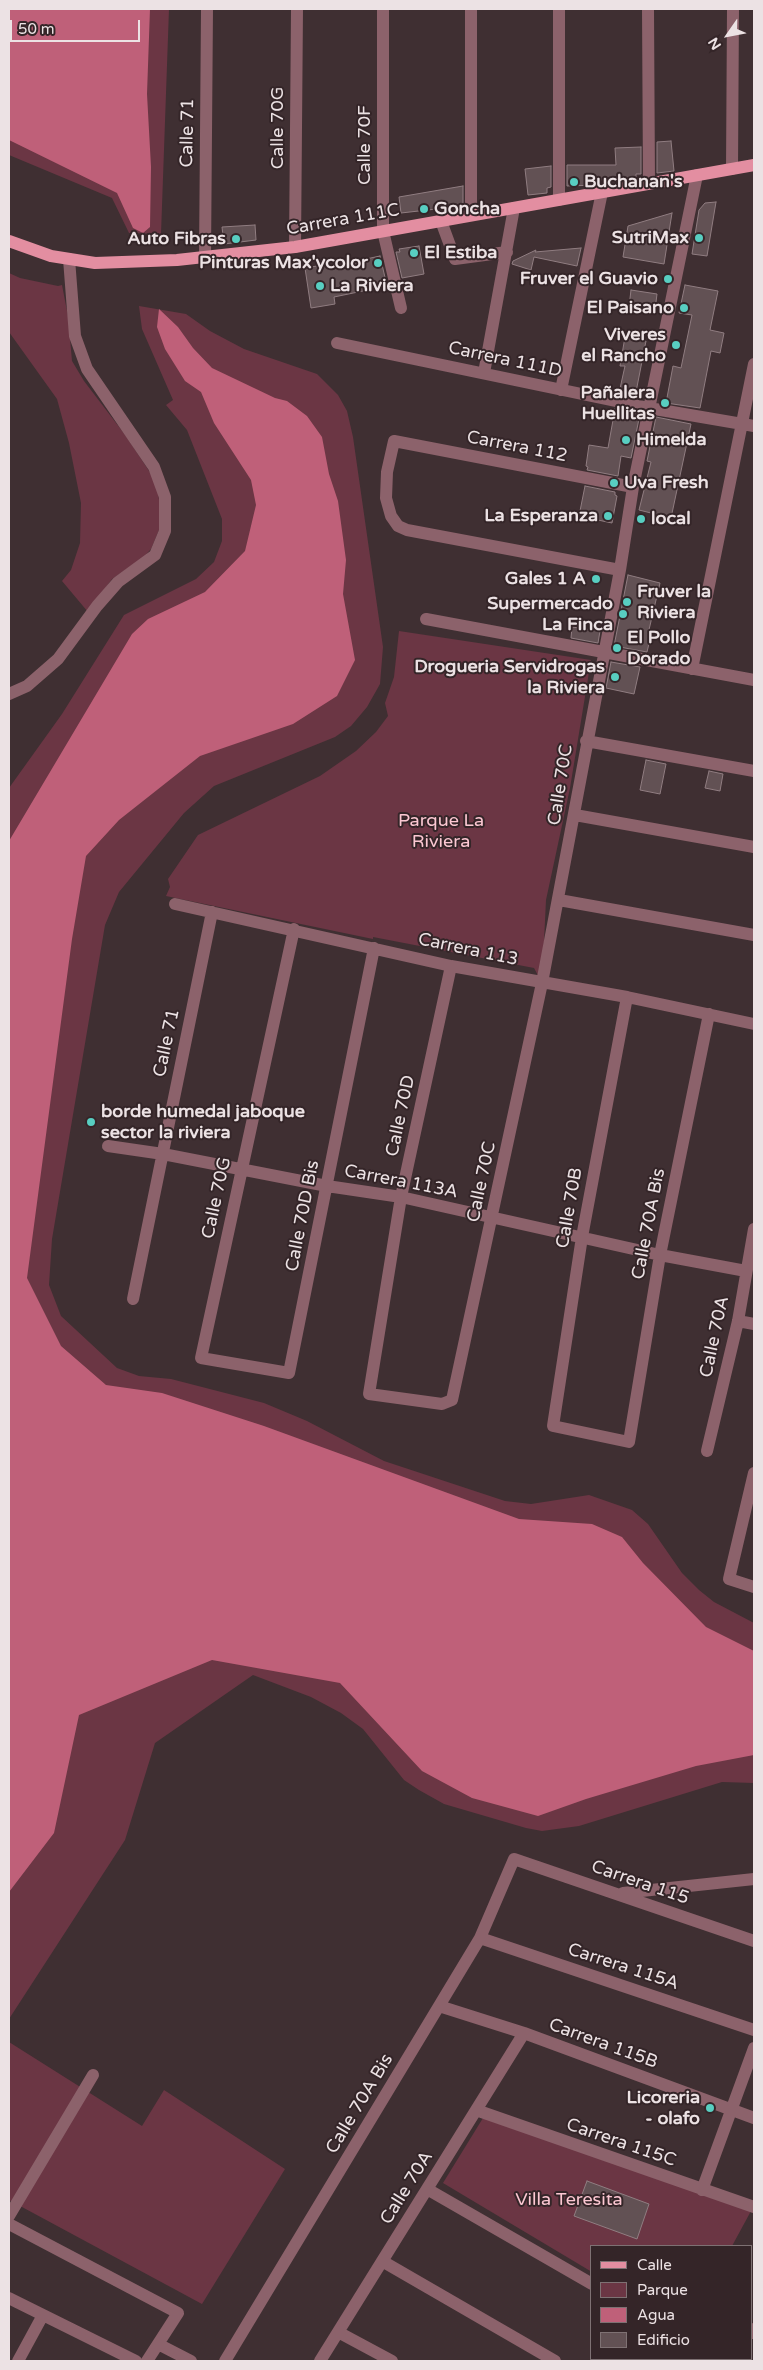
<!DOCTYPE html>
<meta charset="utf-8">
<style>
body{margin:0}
#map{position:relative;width:763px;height:2370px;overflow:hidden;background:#3f2f32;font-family:"Varela Round",sans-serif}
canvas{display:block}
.frame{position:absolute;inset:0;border:10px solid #ece2e4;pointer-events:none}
.legend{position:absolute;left:590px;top:2245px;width:162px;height:115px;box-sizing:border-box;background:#342528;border:1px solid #7e7173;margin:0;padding:6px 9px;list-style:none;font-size:15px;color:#ece2e4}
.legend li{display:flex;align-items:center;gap:10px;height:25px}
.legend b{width:25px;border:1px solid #7e7173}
.north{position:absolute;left:703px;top:10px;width:50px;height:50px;-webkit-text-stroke:4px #342528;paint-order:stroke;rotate:237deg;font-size:14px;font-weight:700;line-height:20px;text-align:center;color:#ece2e4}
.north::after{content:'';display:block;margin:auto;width:18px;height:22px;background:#ece2e4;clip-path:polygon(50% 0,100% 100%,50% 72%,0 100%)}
.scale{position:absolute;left:10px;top:20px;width:130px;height:22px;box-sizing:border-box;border:2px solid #ece2e4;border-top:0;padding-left:6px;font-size:15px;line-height:18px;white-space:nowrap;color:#ece2e4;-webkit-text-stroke:4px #342528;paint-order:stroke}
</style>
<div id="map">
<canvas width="763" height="2370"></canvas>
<div class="frame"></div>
<ul class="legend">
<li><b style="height:6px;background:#e38ea1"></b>Calle</li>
<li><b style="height:14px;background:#6b3644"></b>Parque</li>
<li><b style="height:14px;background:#bf6079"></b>Agua</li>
<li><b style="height:14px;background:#625154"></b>Edificio</li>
</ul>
<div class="north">N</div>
<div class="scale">50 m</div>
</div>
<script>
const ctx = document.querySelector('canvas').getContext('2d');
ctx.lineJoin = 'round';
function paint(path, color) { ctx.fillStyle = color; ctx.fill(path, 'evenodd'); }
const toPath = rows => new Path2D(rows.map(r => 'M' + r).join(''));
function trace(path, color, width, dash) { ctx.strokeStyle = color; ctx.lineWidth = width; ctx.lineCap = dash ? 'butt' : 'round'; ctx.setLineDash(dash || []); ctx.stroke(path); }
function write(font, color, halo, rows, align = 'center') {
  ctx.font = font + ' "Varela Round",sans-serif'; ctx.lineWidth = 4; ctx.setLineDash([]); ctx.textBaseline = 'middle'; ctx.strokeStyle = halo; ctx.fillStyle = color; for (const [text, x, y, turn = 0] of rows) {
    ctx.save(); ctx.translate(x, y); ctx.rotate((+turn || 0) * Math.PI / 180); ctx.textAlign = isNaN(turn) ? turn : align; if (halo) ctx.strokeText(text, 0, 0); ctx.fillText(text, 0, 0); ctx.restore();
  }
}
paint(toPath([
 [9,9,169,9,161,234,129,233,112,198,9,155],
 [9,273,20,278,58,286,62,285,68,316,72,361,84,381,126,436,153,477,158,492,162,523,151,549,143,558,112,579,88,612,62,581,71,570,80,543,81,503,69,443,57,399,9,332],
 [139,306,186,314,210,331,244,349,317,374,338,395,347,411,353,437,383,647,380,684,367,707,351,726,335,737,214,786,184,813,119,892,105,925,52,1239,49,1285,61,1316,117,1368,139,1376,171,1379,264,1403,307,1421,384,1461,505,1501,531,1504,589,1495,632,1510,648,1524,682,1573,699,1590,714,1602,754,1623,754,1783,722,1782,579,1826,542,1831,526,1828,444,1804,419,1790,404,1780,363,1729,341,1713,311,1697,253,1675,155,1743,125,1840,9,2019,9,788,62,714,124,615,196,579,214,562,222,541,222,519,187,430,166,405,173,400,142,329],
 [399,631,591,660,570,788,546,900,542,983,534,968,373,937,373,939,166,896,170,887,168,879,198,835,320,776,356,751,376,732,388,716,385,703,394,677],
 [9,2042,142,2126,164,2090,285,2169,202,2304,9,2200],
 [483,2118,751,2211,732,2246,592,2246,592,2272,443,2183]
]), '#6b3644');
paint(toPath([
 [9,9,150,9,147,94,151,167,150,227,143,233,133,228,117,193,9,140],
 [159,309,178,327,193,348,212,368,275,398,287,401,307,416,322,437,329,474,338,501,346,560,343,594,355,660,337,696,293,724,200,756,119,820,86,856,72,939,27,1278,61,1346,106,1385,162,1393,264,1426,519,1519,592,1524,622,1537,643,1563,706,1627,754,1651,754,1755,696,1766,586,1799,538,1816,472,1798,422,1771,340,1683,212,1660,79,1715,54,1833,9,1892,9,841,132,634,148,619,205,592,245,551,256,505,251,480,214,423,201,392,185,381,165,349,157,327]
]), '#bf6079');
const building = toPath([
 [671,141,674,171,657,173,657,142,671,141],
 [641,147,641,174,636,174,636,178,599,180,597,185,567,186,567,165,616,165,615,148,641,147],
 [551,166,551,187,547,188,547,193,528,195,525,169,551,166],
 [463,186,463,206,401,213,399,197,463,186],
 [716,202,707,256,692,254,699,210,705,203,716,202],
 [672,213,664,264,623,257,628,226,672,213],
 [255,225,256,240,224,244,222,227,255,225],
 [419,246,424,274,402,278,396,252,400,252,399,249,419,246],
 [581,248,577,266,534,257,531,270,512,264,513,261,536,250,535,252,581,248],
 [380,256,387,286,334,297,335,304,311,308,305,268,329,264,329,267,380,256],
 [685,285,718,291,710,330,724,333,720,353,711,351,700,408,666,403,673,366,681,368,692,315,679,313,685,285],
 [631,290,657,294,655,310,629,307,631,290],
 [625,337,646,341,635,397,619,393,625,366,620,366,625,337],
 [615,409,640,414,631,458,621,456,618,476,587,470,588,467,586,466,589,445,608,448,615,409],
 [656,417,691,424,671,518,639,510,651,462,647,461,656,417],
 [585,486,615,492,615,495,617,496,612,523,579,516,585,486],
 [628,575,660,583,648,634,651,635,647,652,614,646,628,575],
 [572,627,600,631,598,643,571,638,572,627],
 [611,662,640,667,634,694,606,688,611,662],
 [646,760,666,764,660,794,640,790,646,760],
 [709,771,723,774,720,791,705,788,709,771],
 [587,2181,649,2204,637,2239,574,2216,587,2181]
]);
paint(building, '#625154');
trace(building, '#907d81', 1);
trace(toPath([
 [383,9,383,231,401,308],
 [648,9,649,183],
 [732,169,733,9],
 [559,200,559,9],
 [471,215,471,9],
 [441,221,455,259,507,252],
 [295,247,297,9],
 [205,257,207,9],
 [337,343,649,408,754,426],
 [484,373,514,208],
 [561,390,602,192],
 [620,570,407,530,398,526,391,516,386,498,387,472,394,441,633,487],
 [426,619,754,680],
 [692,669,754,364],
 [9,694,27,686,58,659,97,606,118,582,155,555,165,531,165,497,154,467,87,369,75,336,69,259],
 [586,741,754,771],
 [575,815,754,847],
 [559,900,754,935],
 [175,904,451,966,627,997,754,1024],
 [294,929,201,1358,289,1373,374,948],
 [451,966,401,1197,369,1394,442,1404,452,1400,542,983,620,570,633,487,697,175],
 [627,997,582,1237,553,1426,629,1442,660,1255,709,1014],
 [108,1146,163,1154,327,1186,401,1197,660,1255,746,1271],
 [133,1299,212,912],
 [738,1321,754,1324],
 [707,1451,738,1321,754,1229],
 [754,1473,729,1579,754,1587],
 [623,1893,754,1879],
 [480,1938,754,2030],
 [439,2006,524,2033,754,2118],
 [476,2110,754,2207],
 [427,2189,592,2284],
 [702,2190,754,2048],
 [9,2216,93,2075],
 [9,2224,178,2313,147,2361],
 [382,2261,555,2361],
 [9,2298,136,2361],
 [338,2332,392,2361],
 [752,2333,754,2329],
 [158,2344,191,2361],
 [687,2359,691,2361],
 [18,2361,43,2315],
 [225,2361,480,1938,514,1859,754,1941],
 [320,2361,524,2033],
 [629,2361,632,2359],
 [736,2361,737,2359]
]), '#8c626b', 12);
trace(toPath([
 [9,241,51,256,95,263,177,260,295,247,754,165]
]), '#e38ea1', 12);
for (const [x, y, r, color] of [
 [574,182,5,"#58cec1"],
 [424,209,5,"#58cec1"],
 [699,238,5,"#58cec1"],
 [236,239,5,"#58cec1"],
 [414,253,5,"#58cec1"],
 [378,263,5,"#58cec1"],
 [668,279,5,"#58cec1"],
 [320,286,5,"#58cec1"],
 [684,308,5,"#58cec1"],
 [676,345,5,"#58cec1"],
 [665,403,5,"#58cec1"],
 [626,440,5,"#58cec1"],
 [614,483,5,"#58cec1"],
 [608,516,5,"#58cec1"],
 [641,519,5,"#58cec1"],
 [596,579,5,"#58cec1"],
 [627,602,5,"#58cec1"],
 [623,614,5,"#58cec1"],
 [617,648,5,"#58cec1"],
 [615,677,5,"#58cec1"],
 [91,1122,5,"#58cec1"],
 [710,2108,5,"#58cec1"]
]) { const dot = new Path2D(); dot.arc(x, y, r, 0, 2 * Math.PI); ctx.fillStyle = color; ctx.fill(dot); trace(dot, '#342528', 2); }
write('18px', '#ece2e4', '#342528', [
 ["Calle 70G",278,128,-90],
 ["Calle 71",188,133,-89],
 ["Calle 70F",365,145,-90],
 ["Carrera 111C",343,220,-10],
 ["Carrera 111D",505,360,12],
 ["Carrera 112",517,447,11],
 ["Calle 70C",561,785,-81],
 ["Carrera 113",468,950,12],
 ["Calle 71",167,1043,-78],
 ["Calle 70D",401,1116,-78],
 ["Carrera 113A",401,1182,11],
 ["Calle 70C",482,1182,-78],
 ["Calle 70G",217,1198,-78],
 ["Calle 70B",570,1208,-80],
 ["Calle 70D Bis",303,1216,-79],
 ["Calle 70A Bis",649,1224,-79],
 ["Calle 70A",715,1337,-78],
 ["Carrera 115",640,1883,19],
 ["Carrera 115A",623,1967,18],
 ["Carrera 115B",603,2044,20],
 ["Calle 70A Bis",360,2104,-59],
 ["Carrera 115C",621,2143,19],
 ["Calle 70A",407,2188,-58]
]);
write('bold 18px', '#ece2e4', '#342528', [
 ["Buchanan's",584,182,"left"],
 ["Goncha",434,209,"left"],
 ["SutriMax",689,238],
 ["Auto Fibras",226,239],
 ["El Estiba",424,253,"left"],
 ["Pinturas Max'ycolor",368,263],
 ["Fruver el Guavio",658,279],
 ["La Riviera",330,286,"left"],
 ["El Paisano",674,308],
 ["Viveres",666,335],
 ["el Rancho",666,356],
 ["Pañalera",655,393],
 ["Huellitas",655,414],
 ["Himelda",636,440,"left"],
 ["Uva Fresh",624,483,"left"],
 ["La Esperanza",598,516],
 ["local",651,519,"left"],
 ["Gales 1 A",586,579],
 ["Fruver la",637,592,"left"],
 ["Riviera",637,613,"left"],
 ["Supermercado",613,604],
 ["La Finca",613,625],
 ["El Pollo",627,638,"left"],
 ["Dorado",627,659,"left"],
 ["Drogueria Servidrogas",605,667],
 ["la Riviera",605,688],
 ["borde humedal jaboque",101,1112,"left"],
 ["sector la riviera",101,1133,"left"],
 ["Licoreria",700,2098],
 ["- olafo",700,2119]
], 'right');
write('18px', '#fcc7d2', '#342528', [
 ["Parque La",441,821],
 ["Riviera",441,842],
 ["Villa Teresita",569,2200]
]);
</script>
